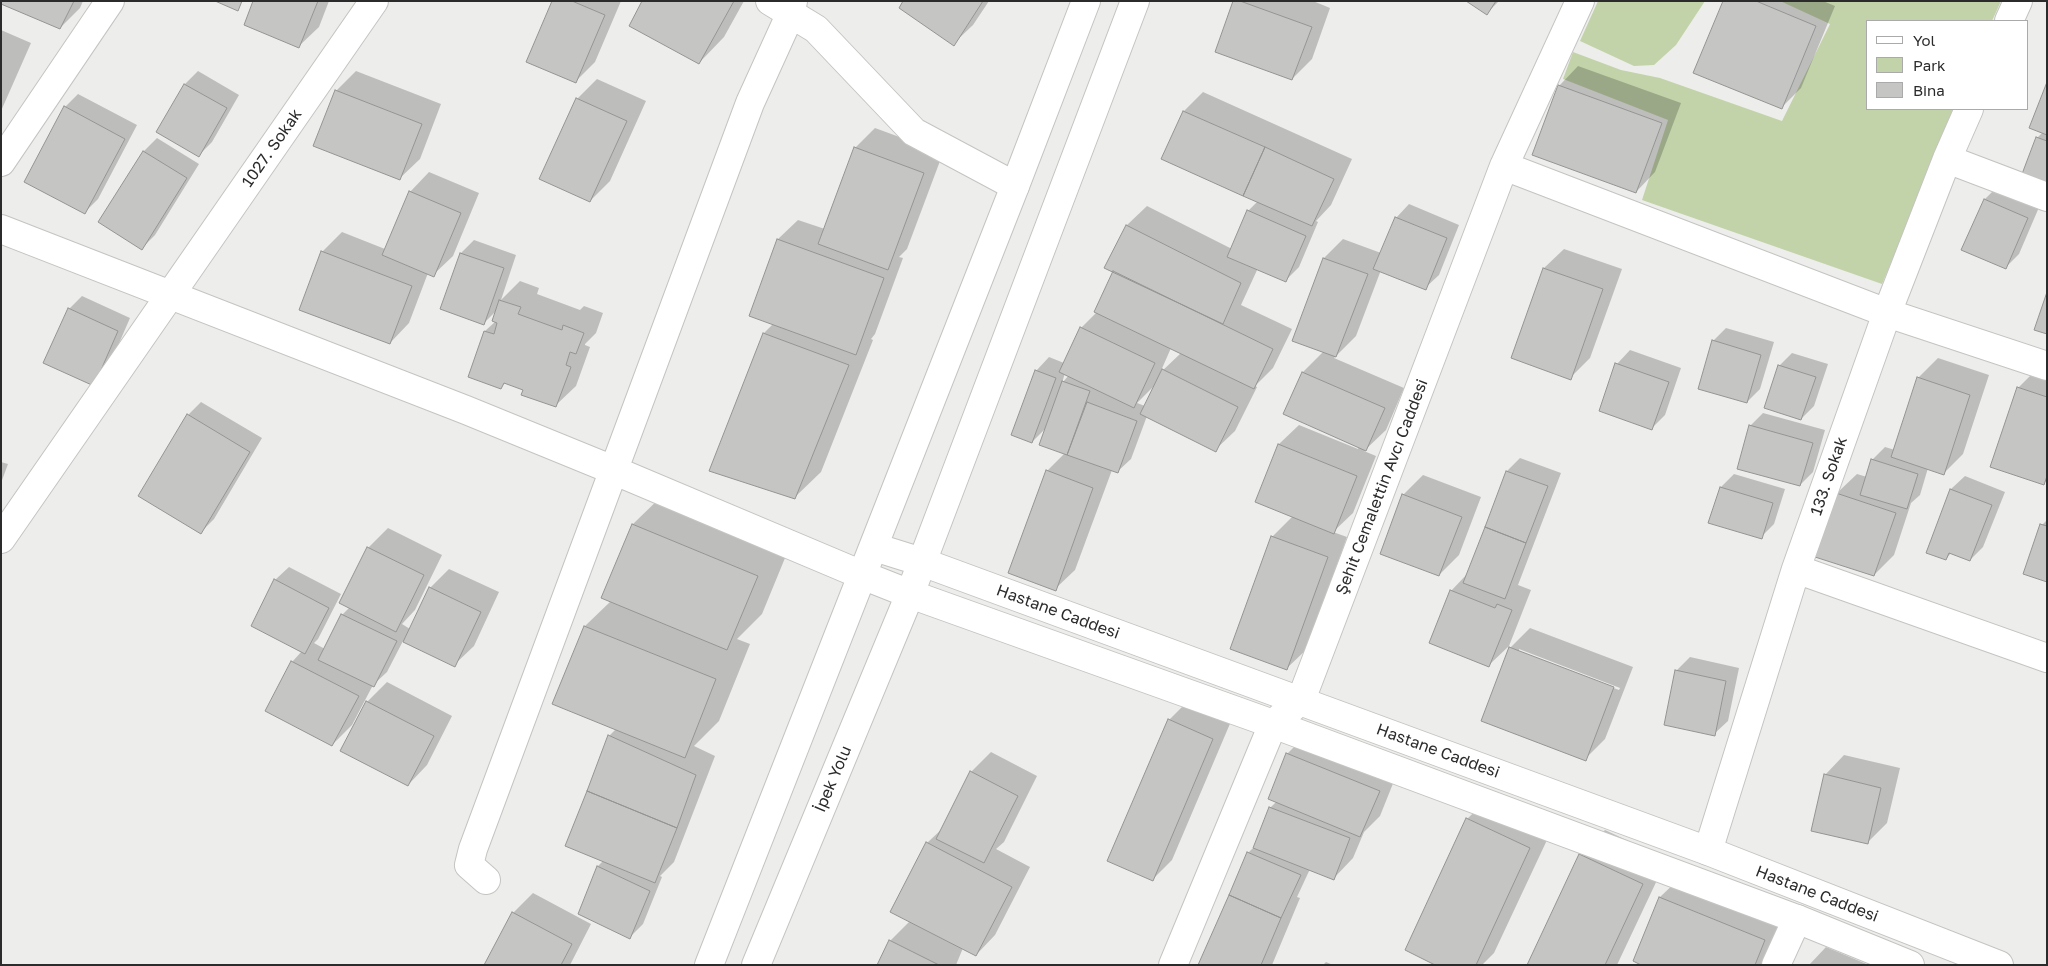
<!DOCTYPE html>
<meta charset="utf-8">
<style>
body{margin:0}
#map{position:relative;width:2048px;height:966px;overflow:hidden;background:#edeeeb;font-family:"Golos Text",sans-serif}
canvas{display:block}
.frame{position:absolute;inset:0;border:2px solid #2a2b2a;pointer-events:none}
.legend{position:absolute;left:1866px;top:20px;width:162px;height:90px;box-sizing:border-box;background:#fff;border:1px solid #aaa;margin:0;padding:6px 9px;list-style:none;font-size:15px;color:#2a2b2a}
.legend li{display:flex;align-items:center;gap:10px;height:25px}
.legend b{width:25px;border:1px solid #aaa}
</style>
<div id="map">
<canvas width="2048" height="966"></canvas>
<div class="frame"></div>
<ul class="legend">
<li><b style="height:6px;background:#fff"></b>Yol</li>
<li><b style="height:14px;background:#c2d3a9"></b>Park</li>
<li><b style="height:14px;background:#c5c6c4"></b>Bina</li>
</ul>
</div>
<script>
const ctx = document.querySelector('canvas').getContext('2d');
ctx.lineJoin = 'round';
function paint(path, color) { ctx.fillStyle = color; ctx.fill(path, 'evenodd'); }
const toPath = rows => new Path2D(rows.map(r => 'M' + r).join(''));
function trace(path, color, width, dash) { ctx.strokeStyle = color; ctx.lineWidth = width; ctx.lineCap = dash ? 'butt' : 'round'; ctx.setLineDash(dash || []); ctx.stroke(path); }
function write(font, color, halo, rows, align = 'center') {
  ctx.font = font + ' "Golos Text",sans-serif'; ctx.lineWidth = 4; ctx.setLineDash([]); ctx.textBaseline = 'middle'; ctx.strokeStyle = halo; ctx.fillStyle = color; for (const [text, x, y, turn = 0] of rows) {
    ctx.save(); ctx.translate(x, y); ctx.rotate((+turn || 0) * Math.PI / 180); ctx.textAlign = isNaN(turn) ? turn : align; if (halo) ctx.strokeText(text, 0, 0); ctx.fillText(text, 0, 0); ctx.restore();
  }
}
paint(toPath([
 [1598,1,1705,1,1676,45,1654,65,1634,66,1580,41],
 [1780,1,2001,1,1992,21,1867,21,1867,109,1956,109,1882,284,1642,200,1668,120,1563,79,1573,52,1621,70,1660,78,1782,121,1830,24]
]), '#c2d3a9');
paint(toPath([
 [1,1,83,1,80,8,60,28],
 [255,1,329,1,319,27,299,46],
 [553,1,621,1,595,62,575,82],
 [644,1,744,1,724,37,699,63],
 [905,1,989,1,973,25,953,44],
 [1235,1,1313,1,1330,8,1312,59,1292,79],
 [1468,1,1499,1,1487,13],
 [1724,1,1823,1,1835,6,1801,88,1781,108],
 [1,30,31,43,1,111],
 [1578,66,1681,103,1655,172,1636,192,1559,86],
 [198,71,239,95,212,142,199,155,158,132,185,84],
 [356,71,441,104,420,159,400,178,336,91],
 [597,79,646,101,610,181,590,201,541,178,578,98],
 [2047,85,2047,182,2037,138,2043,132],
 [1203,92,1352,159,1331,205,1316,221,1318,222,1299,267,1286,280,1258,268,1241,305,1292,329,1273,368,1255,386,1257,387,1235,431,1215,450,1147,416,1131,459,1117,472,1112,470,1075,570,1055,589,1047,471,1065,453,1047,427,1032,442,1036,371,1049,357,1064,363,1081,328,1097,312,1115,271,1106,267,1127,225,1147,206,1232,249,1248,211,1258,201,1184,111],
 [1171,348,1181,353,1160,373],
 [1065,373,1069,375,1062,383],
 [1156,384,1145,406,1137,403],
 [78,94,137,125,98,199,84,213,65,107],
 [875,128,943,153,907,249,899,257,903,258,875,334,871,339,873,340,821,472,795,497,764,333,773,324,750,315,778,239,798,220,825,229,855,148],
 [157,138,199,164,155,235,142,248,100,222,144,151],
 [429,172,479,193,453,256,433,275,428,273,409,323,390,343,322,252,342,232,385,249,410,192],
 [1998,186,2040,205,2019,254,2005,268,1985,199],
 [1409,204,1459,225,1439,275,1425,288,1381,270,1356,336,1334,358,1404,388,1386,430,1364,451,1376,456,1353,513,1333,532,1347,537,1307,649,1287,668,1272,537,1293,516,1256,501,1279,444,1299,425,1358,449,1359,446,1285,414,1303,372,1324,351,1324,258,1343,239,1381,253,1396,218],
 [474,240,516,255,501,300,520,281,539,288,537,294,580,310,584,306,603,313,596,333,585,344,585,345,590,347,576,386,556,405,525,389,506,382,501,387,485,331,496,321,497,310,484,323,442,308,461,253],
 [1564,249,1622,269,1590,358,1570,378,1544,268],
 [82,296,130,318,107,371,94,384,69,309],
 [1726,328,1774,342,1760,389,1747,402,1713,341],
 [1630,350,1681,368,1665,415,1652,428,1617,364],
 [1792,353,1828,364,1814,406,1801,419,1779,366],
 [1938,358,1989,375,1963,454,1944,473,1928,468,1920,495,1911,503,1894,555,1874,575,1837,493,1857,474,1867,477,1872,460,1885,447,1895,450,1918,378],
 [2038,368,2047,371,2047,480,2044,483,2018,388],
 [201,402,262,438,214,519,201,532,188,415],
 [1763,413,1825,430,1813,472,1800,485,1750,426],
 [1520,458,1561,473,1518,585,1531,590,1509,646,1489,665,1451,591,1468,573,1507,471],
 [1,462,8,464,1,483],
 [1734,474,1785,489,1774,524,1761,537,1721,487],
 [1423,475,1481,497,1459,555,1439,575,1403,495],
 [1965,476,2005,492,1983,547,1970,560,1951,553,1946,559,1927,552,1951,489],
 [668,490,792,541,762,614,737,639,750,644,719,721,694,746,715,756,674,862,660,876,662,877,643,924,630,937,598,866,604,860,609,736,616,729,585,626,611,601,633,524],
 [2047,520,2047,581,2042,525],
 [388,528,442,555,415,610,402,624,410,629,430,588,449,569,499,592,474,646,454,665,403,641,387,672,373,685,352,725,332,745,292,662,302,651,275,580,289,567,341,594,318,639,314,643,325,649,342,615,350,607,368,548],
 [1530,628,1633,667,1605,739,1585,759,1510,648],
 [1519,649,1620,688,1619,690,1519,652],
 [1690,657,1739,668,1728,721,1714,734,1676,671],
 [387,682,452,716,427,765,408,785,341,750,367,702],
 [1189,700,1232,719,1172,860,1153,879,1169,720],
 [1307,734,1398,771,1380,816,1364,832,1353,858,1334,878,1310,869,1297,897,1300,898,1272,965,1200,965,1248,853,1256,845,1270,808,1277,801,1287,754],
 [991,752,1037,776,1004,842,996,849,1030,867,995,935,976,955,963,948,956,965,878,965,890,941,910,921,927,843,944,827,971,772],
 [1844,755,1900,768,1887,823,1867,843,1825,775],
 [1493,794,1555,823,1494,953,1482,965,1438,965,1467,819],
 [1605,830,1667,859,1617,965,1528,965,1580,855],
 [1680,878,1784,920,1766,965,1644,965,1634,961,1660,897],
 [533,893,591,924,570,965,486,965,513,913],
 [1826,947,1869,965,1809,965],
 [1326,962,1333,965,1323,965]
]), '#0003');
const building = toPath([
 [1,1,74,1,60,29,1,4,1,1],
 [215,1,242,1,238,11,215,1],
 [253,1,318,1,299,48,244,25,253,1],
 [552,1,572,1,605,15,576,83,526,62,552,1],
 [642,1,734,1,699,64,629,26,642,1],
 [903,1,983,1,954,46,899,8,903,1],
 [1233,1,1240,1,1312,27,1292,80,1215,52,1233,1],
 [1466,1,1496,1,1487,15,1466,1],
 [1723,1,1756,1,1816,26,1782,109,1693,73,1723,1],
 [2047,82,2047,135,2029,128,2047,82],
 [184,84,227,108,199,157,156,132,184,84],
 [1558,85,1662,123,1636,193,1532,155,1558,85],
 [335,90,422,124,400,180,313,146,335,90],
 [576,98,627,121,590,202,539,179,576,98],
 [64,106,125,139,85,214,24,182,64,106],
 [1183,111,1265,147,1243,196,1161,159,1183,111],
 [2036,137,2047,141,2047,183,2022,174,2036,137],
 [854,147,924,173,888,270,818,244,854,147],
 [1265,147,1334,179,1312,226,1243,196,1265,147],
 [143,151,187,178,142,250,98,222,143,151],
 [409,191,461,213,434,277,382,255,409,191],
 [1984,199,2028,218,2006,269,1961,250,1984,199],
 [1247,210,1306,236,1286,282,1227,257,1247,210],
 [1395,217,1447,238,1426,290,1373,269,1395,217],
 [1126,225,1241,283,1223,324,1104,268,1126,225],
 [777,239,884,278,856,355,749,316,777,239],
 [321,251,412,286,390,344,299,310,321,251],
 [460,253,504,268,484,325,440,309,460,253],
 [1323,258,1368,274,1336,357,1292,341,1323,258],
 [1543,268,1603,289,1571,380,1511,358,1543,268],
 [1113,271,1273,349,1254,389,1094,312,1113,271],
 [2047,292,2047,334,2034,330,2047,292],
 [499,300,521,307,518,314,562,330,563,325,584,333,576,354,570,352,566,365,571,367,556,407,521,395,523,390,504,383,501,389,468,377,484,331,494,334,497,323,492,321,499,300],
 [68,308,118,331,94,386,43,363,68,308],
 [1080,327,1155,363,1134,408,1059,372,1080,327],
 [763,333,849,365,795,499,709,471,763,333],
 [1712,340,1761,355,1747,403,1698,389,1712,340],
 [1615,363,1669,382,1652,430,1599,411,1615,363],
 [1778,365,1816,377,1801,420,1764,408,1778,365],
 [1162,369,1238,407,1216,452,1140,414,1162,369],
 [1035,370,1056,378,1032,443,1011,435,1035,370],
 [1302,372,1385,408,1366,451,1283,414,1302,372],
 [1917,377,1970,395,1944,475,1891,457,1917,377],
 [1062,381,1090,391,1067,455,1039,445,1062,381],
 [2017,387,2047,397,2047,476,2044,485,1990,467,2017,387],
 [1087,402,1137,421,1118,473,1067,455,1087,402],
 [187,414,250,452,201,534,138,496,187,414],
 [1749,425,1813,443,1800,486,1737,469,1749,425],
 [1278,444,1357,476,1334,534,1255,502,1278,444],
 [1871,459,1918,474,1907,509,1860,495,1871,459],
 [1046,470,1093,488,1056,591,1008,573,1046,470],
 [1506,471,1548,486,1526,543,1485,527,1506,471],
 [1720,487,1773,503,1762,539,1708,523,1720,487],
 [1950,489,1992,505,1970,561,1949,553,1946,560,1926,553,1950,489],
 [1836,493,1896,513,1874,576,1815,557,1836,493],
 [1402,494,1462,517,1439,576,1380,554,1402,494],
 [632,524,758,576,727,650,601,598,632,524],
 [2040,524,2047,526,2047,582,2023,574,2040,524],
 [1485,527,1526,543,1505,599,1463,583,1485,527],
 [1271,536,1328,557,1287,670,1230,649,1271,536],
 [367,547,424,575,396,632,339,603,367,547],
 [274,579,329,608,305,654,251,626,274,579],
 [429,587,481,612,455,667,403,642,429,587],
 [1450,590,1495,608,1497,604,1512,610,1489,667,1429,643,1450,590],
 [341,614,397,641,374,687,318,660,341,614],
 [584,626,716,679,685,758,552,704,584,626],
 [1509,647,1614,687,1586,761,1481,721,1509,647],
 [291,661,359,696,332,746,265,711,291,661],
 [1675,670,1726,681,1715,736,1664,725,1675,670],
 [366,701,434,736,408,786,340,751,366,701],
 [1168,719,1213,739,1153,881,1107,861,1168,719],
 [608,735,696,775,677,828,587,791,608,735],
 [1286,753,1380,791,1360,837,1268,799,1286,753],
 [970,771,1018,796,984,863,936,839,970,771],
 [1824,774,1881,788,1868,844,1811,831,1824,774],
 [587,791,677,828,655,883,565,846,587,791],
 [1269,807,1350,838,1334,880,1253,848,1269,807],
 [1466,818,1530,848,1476,965,1435,965,1405,950,1466,818],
 [926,842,1012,887,976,956,890,912,926,842],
 [1247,852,1301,875,1281,918,1229,895,1247,852],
 [1579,854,1643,884,1605,965,1527,965,1579,854],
 [597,866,650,891,630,939,578,914,597,866],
 [1229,895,1281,918,1261,965,1198,965,1229,895],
 [1659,897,1765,940,1755,965,1641,965,1633,961,1659,897],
 [512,912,572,944,561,965,484,965,512,912],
 [889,940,939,965,877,965,889,940]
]);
paint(building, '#c5c6c4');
trace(building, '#949593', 1);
const minor = toPath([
 [770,1,816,29,914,132,1015,186],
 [2009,21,2018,1],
 [1947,159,2047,197],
 [1,162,110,1],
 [1504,166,1887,313,2047,366],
 [1,229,466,410,613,470,862,575],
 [1,539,374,1],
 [1796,569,2047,658],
 [1708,851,1796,569,1887,313,1947,159,1969,109],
 [486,880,469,865,473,849,750,103,790,15,793,1],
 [1173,965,1273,724,1301,700,1504,166,1580,1],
 [1776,965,1797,919]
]);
const major = toPath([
 [874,547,922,562,1708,851,1999,965],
 [862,575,910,594,1273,724,1797,919,1910,965]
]);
const highway = toPath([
 [709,965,1015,186,1086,1],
 [756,965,910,594,1135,1]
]);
trace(minor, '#c4c5c2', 30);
trace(major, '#c4c5c2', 30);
trace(highway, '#c4c5c2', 30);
trace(minor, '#fff', 28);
trace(major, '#fff', 28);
trace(highway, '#fff', 28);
write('16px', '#2a2b2a', '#fff', [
 ["1027. Sokak",272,148,-55],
 ["133. Sokak",1829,476,-71],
 ["Şehit Cemalettin Avcı Caddesi",1382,487,-69],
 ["Hastane Caddesi",1058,612,20],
 ["Hastane Caddesi",1438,751,20],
 ["İpek Yolu",833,779,-67],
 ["Hastane Caddesi",1817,894,21]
]);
</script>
